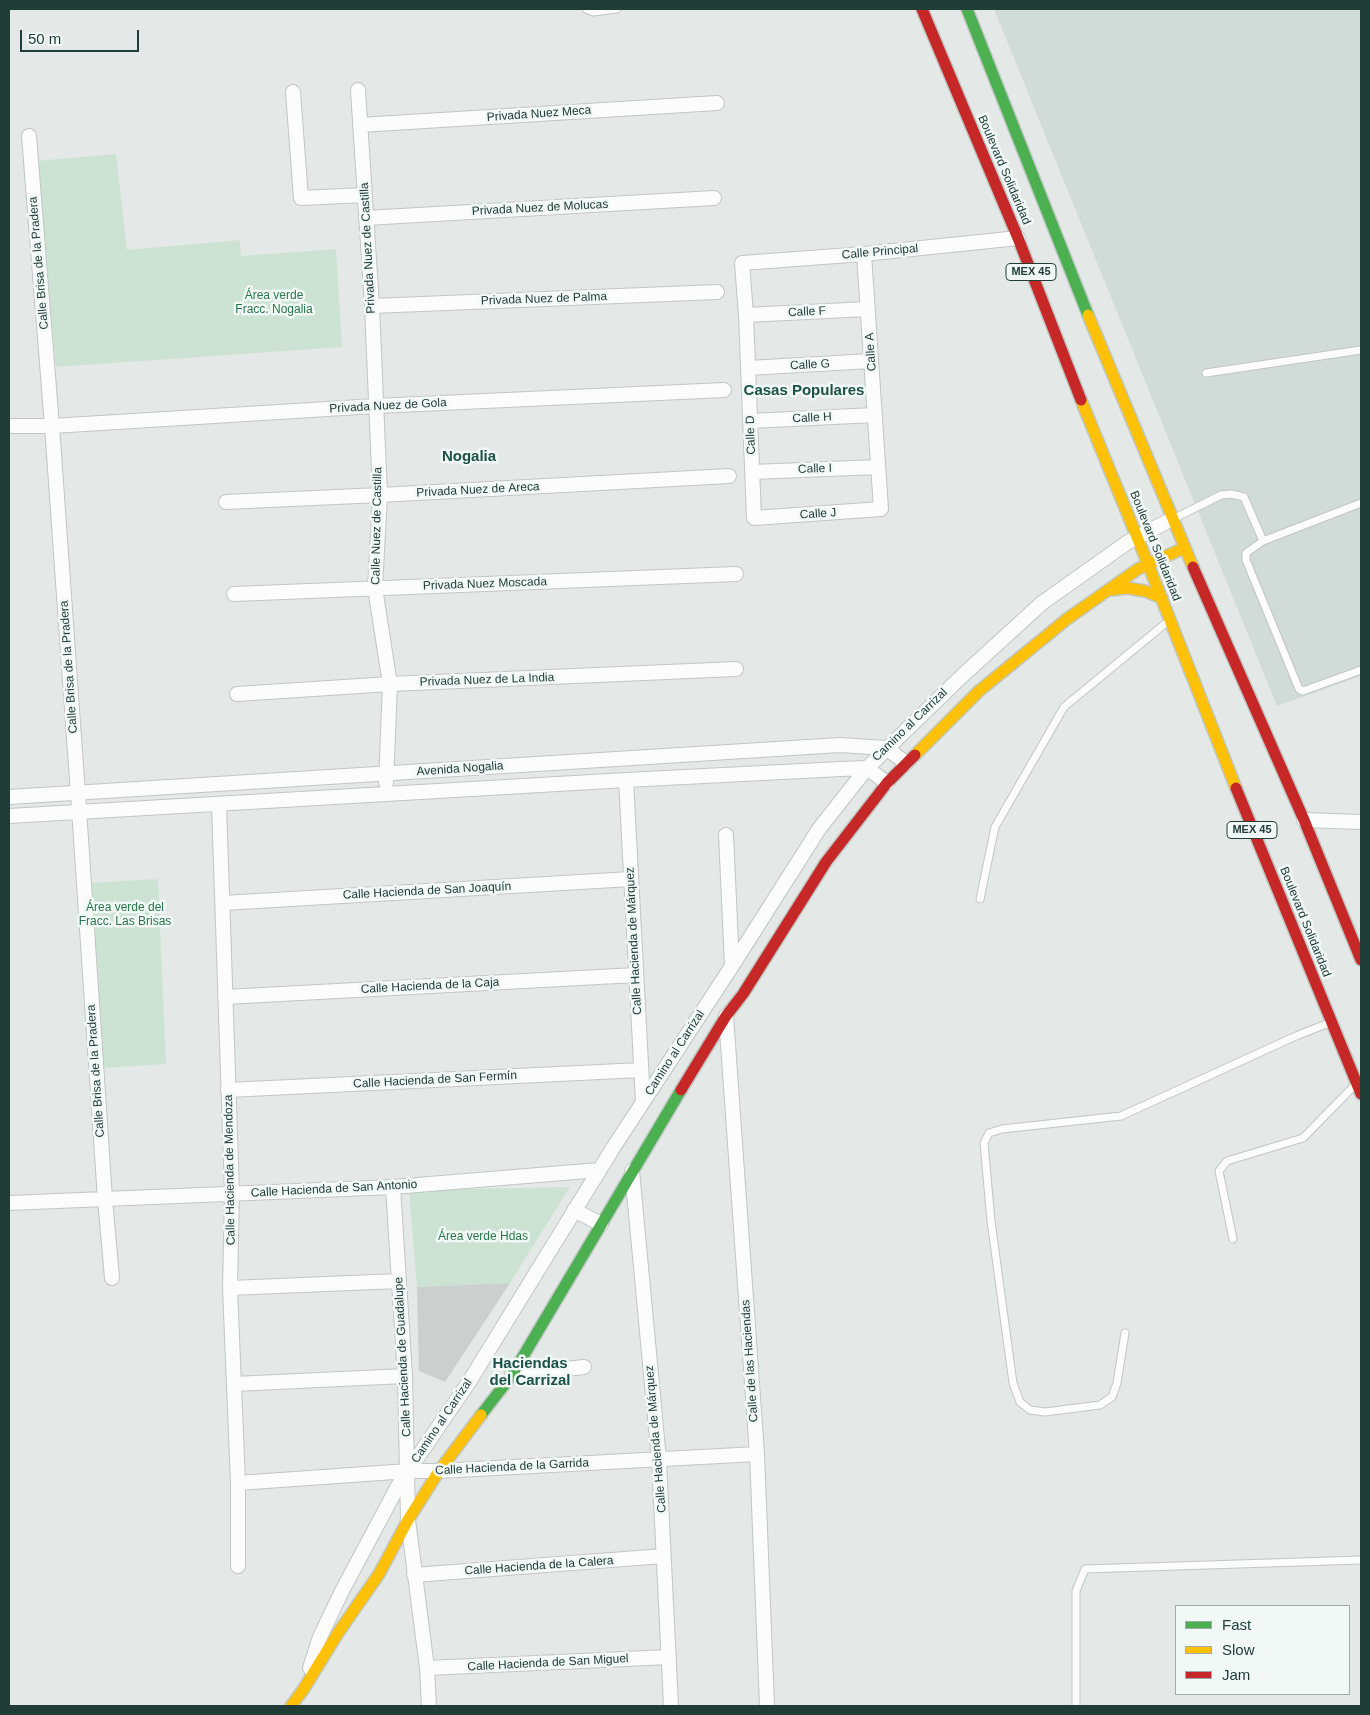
<!DOCTYPE html>
<meta charset="utf-8">
<style>
body{margin:0}
#map{position:relative;width:1370px;height:1715px;overflow:hidden;background:#e4e9e7;font-family:Helvetica,sans-serif}
canvas{display:block}
.frame{position:absolute;inset:0;border:10px solid #203d37;pointer-events:none}
.legend{position:absolute;left:1175px;top:1605px;width:175px;height:90px;box-sizing:border-box;background:#f1f8f5;border:1px solid #9dada9;margin:0;padding:6px 9px;list-style:none;font-size:15px;color:#203d37}
.legend li{display:flex;align-items:center;gap:10px;height:25px}
.legend b{width:25px;border:1px solid #9dada9}
.scale{position:absolute;left:20px;top:30px;width:119px;height:22px;box-sizing:border-box;border:2px solid #203d37;border-top:0;padding-left:6px;font-size:15px;line-height:18px;white-space:nowrap;color:#203d37;-webkit-text-stroke:4px #f1f8f5;paint-order:stroke}
</style>
<div id="map">
<canvas width="1370" height="1715"></canvas>
<div class="frame"></div>
<ul class="legend">
<li><b style="height:6px;background:#4caf50"></b>Fast</li>
<li><b style="height:6px;background:#ffc107"></b>Slow</li>
<li><b style="height:6px;background:#c62828"></b>Jam</li>
</ul>
<div class="scale">50 m</div>
</div>
<script>
const ctx = document.querySelector('canvas').getContext('2d');
ctx.lineJoin = 'round';
function paint(path, color) { ctx.fillStyle = color; ctx.fill(path, 'evenodd'); }
const toPath = rows => new Path2D(rows.map(r => 'M' + r).join(''));
function trace(path, color, width, dash) { ctx.strokeStyle = color; ctx.lineWidth = width; ctx.lineCap = dash ? 'butt' : 'round'; ctx.setLineDash(dash || []); ctx.stroke(path); }
function write(font, color, halo, rows, align = 'center') {
  ctx.font = font + ' Helvetica,sans-serif'; ctx.lineWidth = 5; ctx.setLineDash([]); ctx.textBaseline = 'middle'; ctx.strokeStyle = halo; ctx.fillStyle = color; for (const [text, x, y, turn = 0] of rows) {
    ctx.save(); ctx.translate(x, y); ctx.rotate((+turn || 0) * Math.PI / 180); ctx.textAlign = isNaN(turn) ? turn : align; if (halo) ctx.strokeText(text, 0, 0); ctx.fillText(text, 0, 0); ctx.restore();
  }
}
paint(toPath([
 [994,9,1361,9,1361,676,1277,706]
]), '#d1dbd7');
paint(toPath([
 [116,154,127,250,240,240,241,256,336,249,342,347,56,367,36,161],
 [158,879,166,1064,102,1068,88,883],
 [570,1187,510,1283,417,1287,409,1190]
]), '#cce3d4');
paint(toPath([
 [510,1283,445,1382,419,1371,417,1287]
]), '#cbd0ce');
const lane = toPath([
 [586,9,593,12,617,9],
 [1206,373,1361,350],
 [1177,517,1221,495,1231,494,1244,497,1263,541,1361,503],
 [1263,541,1246,553,1246,560,1299,689,1303,691,1361,670],
 [980,899,995,827,1064,707,1166,623],
 [1233,1239,1219,1171,1227,1161,1303,1138,1353,1087],
 [1125,1333,1117,1383,1112,1397,1100,1405,1045,1412,1030,1410,1020,1402,1013,1383,991,1221,984,1143,989,1133,1002,1129,1121,1116,1296,1036,1329,1023],
 [1076,1706,1076,1591,1085,1569,1361,1560]
]);
const street = toPath([
 [358,90,372,306,380,495,375,588,390,684,386,783],
 [293,92,301,198,365,195],
 [360,125,717,103],
 [29,136,52,426,78,794,105,1199,112,1278],
 [366,218,714,198],
 [864,254,881,509,754,518,746,315,742,263,864,254,1018,238],
 [372,306,717,292],
 [746,315,868,309],
 [748,368,871,361],
 [750,421,875,415],
 [9,426,52,426,376,406,724,390],
 [752,472,878,467],
 [226,502,380,495,729,476],
 [234,594,736,574],
 [237,694,390,684,736,669],
 [626,780,643,1102],
 [9,797,840,745,886,748,906,763],
 [219,805,232,1193,230,1288,238,1483,238,1566],
 [9,816,626,780,841,769,867,768,887,783],
 [1304,820,1361,822],
 [726,835,732,966],
 [223,903,631,879],
 [225,997,636,975],
 [726,1016,757,1454,767,1706],
 [228,1090,641,1070],
 [632,1171,659,1460,671,1706],
 [393,1187,405,1376,408,1520,427,1668,429,1706],
 [9,1203,393,1187,599,1170],
 [574,1210,601,1224],
 [230,1288,399,1281],
 [512,1375,584,1367],
 [234,1384,405,1376],
 [238,1483,408,1471,439,1471,757,1454],
 [414,1575,664,1556],
 [310,1668,320,1637,342,1591,398,1486,469,1382,613,1148,732,966,819,829,867,768,962,676,1042,603,1128,542,1172,519],
 [427,1668,669,1657]
]);
const fast = toPath([
 [967,9,1088,315],
 [481,1415,512,1375,681,1090]
]);
const slow = toPath([
 [1088,315,1193,567],
 [1081,400,1148,564,1236,788],
 [1110,590,1128,588,1145,591,1162,598],
 [915,755,979,691,1067,619,1138,569,1184,548],
 [291,1706,303,1690,338,1633,379,1574,408,1520,439,1471,481,1415]
]);
const jam = toPath([
 [922,9,1018,238,1081,400],
 [1193,567,1304,820,1361,960],
 [1236,788,1361,1094],
 [681,1090,726,1016,743,994,826,862,887,783,915,755]
]);
trace(lane, '#c1c6c4', 9);
trace(street, '#c1c6c4', 16);
trace(fast, '#bfc7c4', 14);
trace(slow, '#bfc7c4', 14);
trace(jam, '#bfc7c4', 14);
trace(lane, '#fbfcfb', 7);
trace(street, '#fbfcfb', 14);
trace(fast, '#4caf50', 11);
trace(slow, '#ffc107', 11);
trace(jam, '#c62828', 11);
for (const [x, y, w] of [
 [1031,272,50],
 [1252,830,50]
]) { const box = new Path2D(); box.roundRect(x - w / 2, y - 8.5, w, 17, 4); ctx.fillStyle = '#f1f8f5'; ctx.fill(box); trace(box, '#203d37', 1); }
write('bold 11px', '#203d37', null, [
 ["MEX 45",1031,272],
 ["MEX 45",1252,830]
]);
write('12px', '#203d37', '#f1f8f5', [
 ["Privada Nuez Meca",539,114,-4],
 ["Boulevard Solidaridad",1004,170,67],
 ["Privada Nuez de Molucas",540,208,-3],
 ["Privada Nuez de Castilla",368,248,-93],
 ["Calle Principal",880,252,-5],
 ["Calle Brisa de la Pradera",39,263,-95],
 ["Privada Nuez de Palma",544,299,-2],
 ["Calle F",807,312,-3],
 ["Calle A",871,352,-94],
 ["Calle G",810,365,-3],
 ["Privada Nuez de Gola",388,406,-3],
 ["Calle H",812,418,-3],
 ["Calle D",751,435,-92],
 ["Calle I",815,469,-2],
 ["Privada Nuez de Areca",478,490,-3],
 ["Calle J",818,514,-4],
 ["Calle Nuez de Castilla",377,526,-89],
 ["Boulevard Solidaridad",1155,546,68],
 ["Privada Nuez Moscada",485,584,-2],
 ["Calle Brisa de la Pradera",69,667,-94],
 ["Privada Nuez de La India",487,680,-2],
 ["Camino al Carrizal",910,725,-44],
 ["Avenida Nogalia",460,769,-4],
 ["Calle Hacienda de San Joaquín",427,891,-3],
 ["Boulevard Solidaridad",1305,922,68],
 ["Calle Hacienda de Márquez",634,941,-93],
 ["Calle Hacienda de la Caja",430,986,-3],
 ["Camino al Carrizal",675,1053,-57],
 ["Calle Brisa de la Pradera",96,1071,-94],
 ["Calle Hacienda de San Fermín",435,1080,-3],
 ["Calle Hacienda de Mendoza",230,1170,-91],
 ["Calle Hacienda de San Antonio",334,1189,-3],
 ["Calle Hacienda de Guadalupe",403,1357,-93],
 ["Calle de las Haciendas",750,1361,-94],
 ["Camino al Carrizal",442,1421,-56],
 ["Calle Hacienda de Márquez",656,1439,-95],
 ["Calle Hacienda de la Garrida",512,1467,-3],
 ["Calle Hacienda de la Calera",539,1566,-4],
 ["Calle Hacienda de San Miguel",548,1663,-3]
]);
write('12px', '#29764a', '#f1f8f5', [
 ["Área verde",274,296],
 ["Fracc. Nogalia",274,310],
 ["Área verde del",125,908],
 ["Fracc. Las Brisas",125,922],
 ["Área verde Hdas",483,1237]
]);
write('bold 15px', '#1b5046', '#f1f8f5', [
 ["Casas Populares",804,391],
 ["Nogalia",469,457],
 ["Haciendas",530,1364],
 ["del Carrizal",530,1381]
]);
</script>
